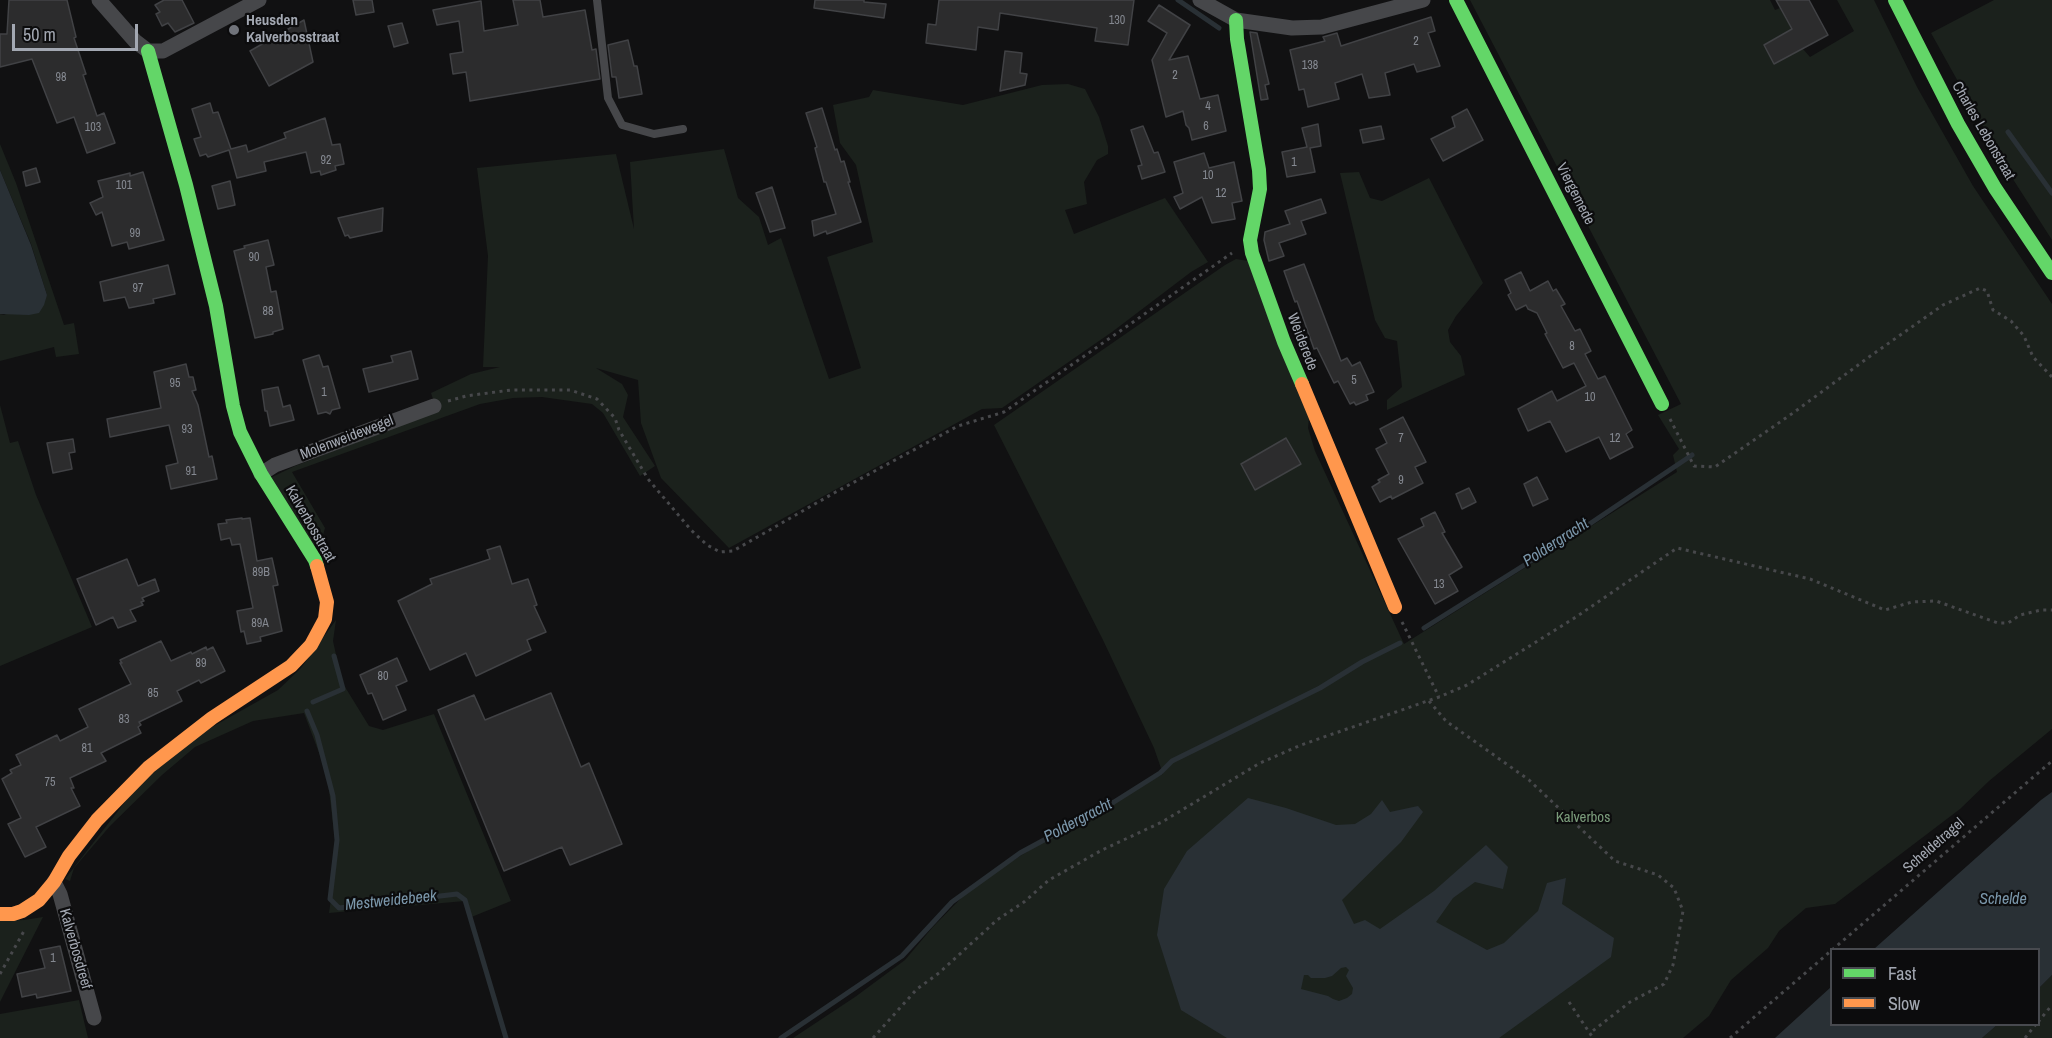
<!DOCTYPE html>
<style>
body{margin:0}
#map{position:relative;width:2052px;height:1038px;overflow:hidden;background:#111112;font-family:"Archivo Narrow",sans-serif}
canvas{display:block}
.legend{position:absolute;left:1830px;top:948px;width:210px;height:78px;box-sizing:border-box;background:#0c0c0d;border:2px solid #484a4f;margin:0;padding:8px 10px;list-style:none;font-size:18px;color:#a3a8b2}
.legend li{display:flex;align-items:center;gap:12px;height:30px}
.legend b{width:30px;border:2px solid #484a4f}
.scale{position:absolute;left:12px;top:24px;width:126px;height:27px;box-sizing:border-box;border:3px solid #a3a8b2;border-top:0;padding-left:8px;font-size:18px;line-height:21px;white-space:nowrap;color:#a3a8b2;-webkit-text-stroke:4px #0c0c0d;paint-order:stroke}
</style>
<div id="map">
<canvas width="2052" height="1038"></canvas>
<ul class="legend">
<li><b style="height:8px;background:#63d668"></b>Fast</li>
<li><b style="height:8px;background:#ff974d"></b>Slow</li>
</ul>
<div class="scale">50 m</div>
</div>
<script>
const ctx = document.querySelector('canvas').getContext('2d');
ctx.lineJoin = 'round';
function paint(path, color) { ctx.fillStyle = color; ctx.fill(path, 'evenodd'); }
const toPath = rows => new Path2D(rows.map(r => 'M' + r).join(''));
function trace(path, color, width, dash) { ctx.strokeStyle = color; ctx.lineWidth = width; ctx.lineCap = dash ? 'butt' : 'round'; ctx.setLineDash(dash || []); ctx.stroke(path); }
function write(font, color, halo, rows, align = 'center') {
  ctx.font = font + ' "Archivo Narrow",sans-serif'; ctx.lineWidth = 4.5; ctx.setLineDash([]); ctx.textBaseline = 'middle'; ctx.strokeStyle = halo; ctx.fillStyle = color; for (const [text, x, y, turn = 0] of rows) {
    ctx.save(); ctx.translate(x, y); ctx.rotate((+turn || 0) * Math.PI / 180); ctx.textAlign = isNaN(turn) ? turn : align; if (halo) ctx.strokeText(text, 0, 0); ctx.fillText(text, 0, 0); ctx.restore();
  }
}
paint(toPath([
 [1470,0,1770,0,1775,10,1780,8,1803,49,1810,57,1854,31,1837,0,1874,0,1917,87,1973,186,2052,304,2052,729,1989,781,1960,809,1835,904,1806,908,1779,931,1768,948,1731,980,1709,1016,1683,1038,793,1038,855,997,905,960,932,928,966,893,1006,865,1077,820,1163,774,1154,748,1103,640,994,425,1225,265,1236,259,1248,261,1309,418,1308,428,1315,451,1404,644,1677,472,1673,455,1679,449,1658,415,1681,404],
 [1994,0,2052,0,2052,240,2009,173,1931,33],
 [1068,84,1085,89,1099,117,1108,146,1108,154,1097,160,1084,182,1087,204,1065,210,1074,234,1165,198,1208,262,1191,272,1112,332,1002,408,982,409,729,548,661,478,641,423,638,380,596,368,622,384,628,395,623,417,655,466,640,476,603,413,592,404,542,397,513,398,480,404,292,472,325,528,322,539,313,548,270,478,295,466,437,411,431,393,471,374,500,367,483,367,488,256,477,168,616,154,634,229,630,162,724,149,738,198,759,217,768,245,781,238,829,379,861,368,827,257,873,242,856,165,840,143,833,105,869,97,873,90,963,105,1042,85],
 [0,144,16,183,64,325,74,323,79,354,56,357,54,347,0,361,0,314,4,315,47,295,31,244,0,170],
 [1359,172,1370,198,1382,201,1429,178,1483,283,1456,316,1448,330,1450,342,1461,356,1465,375,1387,410,1387,400,1402,387,1397,341,1385,338,1375,320,1340,173],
 [0,405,10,443,18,441,36,495,92,627,0,666],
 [336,620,333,641,342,682,369,726,383,730,434,714,511,901,469,918,465,901,329,913,337,857,327,774,304,713,253,721,195,747,162,775,110,826,74,868,70,881,65,879,139,784,205,731,278,690,301,668],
 [43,917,5,992,0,1002,0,921,24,920],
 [2052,975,2052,1038,1982,1038,1997,1025,2038,1024,2039,988],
 [79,1000,88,1038,0,1038,0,1014]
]), '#1b211c');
paint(toPath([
 [0,170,31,245,47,295,44,305,39,313,29,315,0,314],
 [2052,792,2052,975,2039,988,2038,950,1874,949,2041,800],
 [1248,798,1286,808,1336,825,1355,824,1371,814,1382,800,1390,812,1418,806,1423,812,1401,842,1342,900,1354,924,1365,920,1380,929,1434,891,1486,845,1508,867,1503,889,1475,882,1453,898,1436,922,1487,950,1504,943,1538,911,1547,883,1566,878,1562,904,1614,938,1611,957,1499,1038,1227,1038,1181,1010,1157,935,1164,889,1187,851],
 [1346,967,1349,970,1346,976,1353,988,1352,994,1347,998,1339,1001,1333,999,1328,996,1301,989,1304,975,1308,975,1311,978,1325,978,1332,976,1341,968],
 [1831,987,1832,1024,1997,1025,1982,1038,1775,1038]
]), '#293035');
trace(toPath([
 [1178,0,1219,28],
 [2008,132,2052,193],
 [1424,628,1585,527,1692,455],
 [313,702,343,689,334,656],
 [307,711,317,735,333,796,337,840,330,899,339,908,457,894,465,900,506,1038],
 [781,1038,902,956,952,902,1020,853,1114,802,1160,773,1172,761,1320,688,1362,662,1400,643]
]), '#293035', 5);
const building = toPath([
 [9,0,67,0,76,37,74,38,86,74,83,75,97,116,104,113,115,143,87,153,74,117,57,123,32,59,0,67,0,34,7,34,9,0],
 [164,0,182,0,194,23,175,32,168,23,162,26,156,14,160,12,155,5,164,0],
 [353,0,372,0,374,12,356,15,353,0],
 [513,0,540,0,543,17,585,10,592,50,596,49,600,79,470,101,466,72,453,74,450,54,463,52,459,21,437,25,433,10,481,1,484,31,518,25,513,0],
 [815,0,864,0,864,2,886,4,884,18,814,8,815,0],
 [939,0,1134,0,1128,45,1095,41,1097,28,1000,13,998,30,978,27,976,50,926,43,928,24,936,25,939,0],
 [1776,0,1809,0,1828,35,1774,64,1764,45,1792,29,1776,0],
 [1159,5,1190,25,1169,60,1188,56,1200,99,1218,95,1226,131,1192,140,1189,128,1186,125,1183,111,1166,117,1152,60,1167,33,1148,21,1159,5],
 [1431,17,1435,31,1428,33,1440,66,1417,72,1414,64,1385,73,1390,95,1369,98,1362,74,1335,83,1339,99,1308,107,1304,89,1299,90,1290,50,1325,41,1323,37,1337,33,1341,46,1431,17],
 [304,20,313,62,269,86,250,51,304,20],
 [402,23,408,43,394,47,388,26,402,23],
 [1250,32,1257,33,1269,84,1265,85,1268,99,1261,100,1250,32],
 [628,40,634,66,637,66,642,94,619,98,616,77,612,77,608,45,628,40],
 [1005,51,1022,53,1020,73,1027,74,1025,85,1000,91,1005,51],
 [210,103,213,113,218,112,231,149,246,145,248,152,286,138,284,133,325,118,332,145,340,144,344,164,335,166,336,170,321,175,320,171,311,173,306,152,264,162,266,171,237,178,229,150,208,157,206,154,200,156,194,139,201,137,192,109,210,103],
 [822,108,835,150,837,149,841,162,844,161,850,182,848,182,861,222,827,234,826,231,814,236,812,221,836,214,826,182,824,182,815,148,817,147,806,113,822,108],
 [1467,109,1483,140,1443,161,1431,139,1455,127,1452,117,1467,109],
 [1318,124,1321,146,1310,148,1315,172,1287,177,1282,152,1307,147,1302,128,1318,124],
 [1143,126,1154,153,1158,152,1165,172,1142,179,1138,166,1142,165,1131,130,1143,126],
 [1381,126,1384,139,1363,143,1360,130,1381,126],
 [1204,153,1209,168,1234,162,1242,201,1232,203,1235,219,1212,223,1202,197,1180,209,1174,197,1183,193,1174,162,1204,153],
 [36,168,40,182,26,186,23,172,36,168],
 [143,172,164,240,129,249,127,242,112,246,102,212,96,215,90,203,103,197,98,181,130,173,130,176,143,172],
 [230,181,235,205,218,209,212,186,230,181],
 [772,187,785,228,770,232,756,193,772,187],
 [1321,199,1326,213,1301,221,1306,234,1279,243,1284,256,1269,261,1264,240,1265,232,1290,224,1285,211,1321,199],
 [383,208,382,231,350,238,348,235,345,236,338,218,383,208],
 [268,240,274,265,266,267,271,292,276,291,283,329,273,332,273,334,255,338,234,251,245,248,244,246,268,240],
 [1304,264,1341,361,1347,358,1352,366,1360,362,1374,392,1366,395,1368,400,1356,405,1354,402,1350,404,1338,381,1334,383,1317,348,1314,349,1297,301,1295,302,1284,271,1304,264],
 [168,265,175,294,153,299,154,303,129,308,125,297,104,301,100,282,168,265],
 [1521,272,1530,291,1548,281,1553,291,1556,289,1565,304,1561,306,1575,331,1580,329,1591,351,1585,354,1598,379,1605,376,1632,430,1626,434,1633,447,1610,459,1599,437,1566,452,1550,421,1528,431,1518,409,1552,391,1557,401,1586,386,1574,363,1563,368,1545,334,1547,333,1537,313,1528,309,1526,305,1516,310,1508,295,1511,293,1505,280,1521,272],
 [411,351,418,379,369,392,363,369,393,362,391,356,411,351],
 [319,355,323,367,328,366,340,408,332,410,330,414,326,412,318,414,303,360,319,355],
 [186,364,189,377,193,377,196,390,192,391,198,405,209,457,212,456,217,479,171,489,166,466,178,463,169,425,110,437,107,419,161,408,154,372,186,364],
 [278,387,283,407,290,405,294,420,270,426,267,411,265,411,262,390,278,387],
 [1403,417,1426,462,1415,467,1423,483,1392,499,1391,496,1380,502,1372,487,1380,482,1378,480,1389,474,1376,449,1387,443,1380,429,1403,417],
 [1286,438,1301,464,1255,490,1241,464,1286,438],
 [73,439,75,452,69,453,72,469,53,473,47,443,73,439],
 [1537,477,1548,499,1533,506,1524,484,1537,477],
 [1469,488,1476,502,1462,509,1456,494,1469,488],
 [1435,512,1445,532,1442,533,1462,567,1449,575,1458,591,1435,604,1398,539,1424,526,1421,519,1435,512],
 [242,518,242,519,250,518,257,561,272,558,278,585,273,586,282,631,260,637,261,641,247,644,244,631,241,632,237,611,253,608,240,544,232,545,230,538,221,540,218,524,227,523,226,520,242,518],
 [500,546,512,584,528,579,537,605,534,606,546,632,527,640,531,650,476,676,466,653,430,670,398,601,432,584,430,579,490,559,487,550,500,546],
 [127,559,138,586,155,579,159,591,142,598,144,601,141,602,143,605,130,610,136,621,118,628,113,617,96,625,77,579,127,559],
 [161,641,171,661,191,652,192,654,206,647,207,650,213,647,225,671,201,683,199,680,177,691,182,701,139,722,141,725,138,727,141,733,101,753,106,761,70,778,74,788,71,788,80,806,36,827,46,847,25,857,8,824,21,818,2,779,12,773,10,770,21,765,16,755,57,735,60,741,88,727,79,709,131,684,120,663,122,663,120,660,161,641],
 [397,658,407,681,396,686,406,710,383,720,372,693,368,694,360,675,397,658],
 [551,693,581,767,589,763,622,844,570,865,562,847,504,871,438,710,474,695,485,720,551,693],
 [60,946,71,991,37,998,36,994,22,997,17,974,45,968,40,950,60,946]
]);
paint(building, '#2c2c2d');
trace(building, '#414245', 1.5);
trace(toPath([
 [448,401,466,396,511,390,570,390,597,399,615,418,619,430,648,479,691,530,707,545,720,552,733,551,834,493,958,426,1004,412,1232,253],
 [1670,419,1694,466,1715,467,1793,413,1869,357,1943,305,1980,288,1987,291,1993,310,2011,321,2024,336,2033,357,2052,377],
 [1402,622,1439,697],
 [1429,701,1446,721,1529,780,1615,861,1658,875,1674,888,1683,911,1673,965,1664,984,1630,1002,1590,1033],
 [1832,950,2052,761],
 [0,974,24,931],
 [1569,1002,1593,1038],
 [2038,1022,2052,1005],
 [873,1038,917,989,939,973,997,920,1024,902,1049,880,1102,850,1162,822,1260,763,1301,745,1439,697,1467,685,1576,617,1677,548,1810,579,1885,610,1912,602,1936,601,1998,623,2008,623,2020,615,2041,610,2052,610],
 [1730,1038,1832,950],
 [2025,1038,2036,1024]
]), '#47484b', 3, [3, 4.5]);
trace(toPath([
 [597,0,608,98,622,125,654,134,683,129]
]), '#46474a', 8);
trace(toPath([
 [99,0,135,41,148,51,163,51,259,0],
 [1200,0,1236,20,1292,28,1322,27,1423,0],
 [261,474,275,465,434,406],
 [54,882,60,894,94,1018]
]), '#46474a', 15);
trace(toPath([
 [1456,0,1662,404],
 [1895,0,1958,124,1995,188,2052,273],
 [1236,20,1237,39,1259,170,1260,189,1250,240,1252,253,1284,342,1302,384],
 [148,51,186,185,216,306,233,406,240,432,261,474,315,560,317,566]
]), '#63d668', 14);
trace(toPath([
 [1302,384,1395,607],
 [0,914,13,914,22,911,39,900,54,882,69,856,97,820,149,767,212,718,291,666,311,645,325,619,327,602,317,566]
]), '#ff974d', 14);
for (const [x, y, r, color] of [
 [234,30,6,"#70737a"]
]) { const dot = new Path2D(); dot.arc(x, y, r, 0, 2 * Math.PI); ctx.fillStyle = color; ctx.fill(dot); trace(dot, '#0c0c0d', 2); }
write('12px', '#858991', null, [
 ["130",1117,21],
 ["2",1416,42],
 ["138",1310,66],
 ["2",1175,76],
 ["98",61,78],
 ["4",1208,107],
 ["6",1206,127],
 ["103",93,128],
 ["92",326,161],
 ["1",1294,163],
 ["10",1208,176],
 ["101",124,186],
 ["12",1221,194],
 ["99",135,234],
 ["90",254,258],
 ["97",138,289],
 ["88",268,312],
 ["8",1572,347],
 ["5",1354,381],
 ["95",175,384],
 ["1",324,393],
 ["10",1590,398],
 ["93",187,430],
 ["7",1401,439],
 ["12",1615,439],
 ["91",191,472],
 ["9",1401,481],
 ["89B",261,573],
 ["13",1439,585],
 ["89A",260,624],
 ["89",201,664],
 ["80",383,677],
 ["85",153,694],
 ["83",124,720],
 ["81",87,749],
 ["75",50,783],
 ["1",53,959]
]);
write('bold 15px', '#a3a8b2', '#0c0c0d', [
 ["Heusden",246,21],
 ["Kalverbosstraat",246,38]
], 'left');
write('15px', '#a3a8b2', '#0c0c0d', [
 ["Charles Lebonstraat",1983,131,60],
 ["Viergemede",1575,194,63],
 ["Weiderede",1302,342,69],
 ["Molenweidewegel",347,438,-21],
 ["Kalverbosstraat",310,524,60],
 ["Scheldetragel",1934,846,-41],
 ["Kalverbosdreef",75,949,74]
]);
write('15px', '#7b9c7b', '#0c0c0d', [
 ["Kalverbos",1583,818]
]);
write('italic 16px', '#7b97ab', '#0c0c0d', [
 ["Poldergracht",1556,543,-33],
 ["Poldergracht",1078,821,-28],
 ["Schelde",2003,900],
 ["Mestweidebeek",391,901,-6]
]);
</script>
